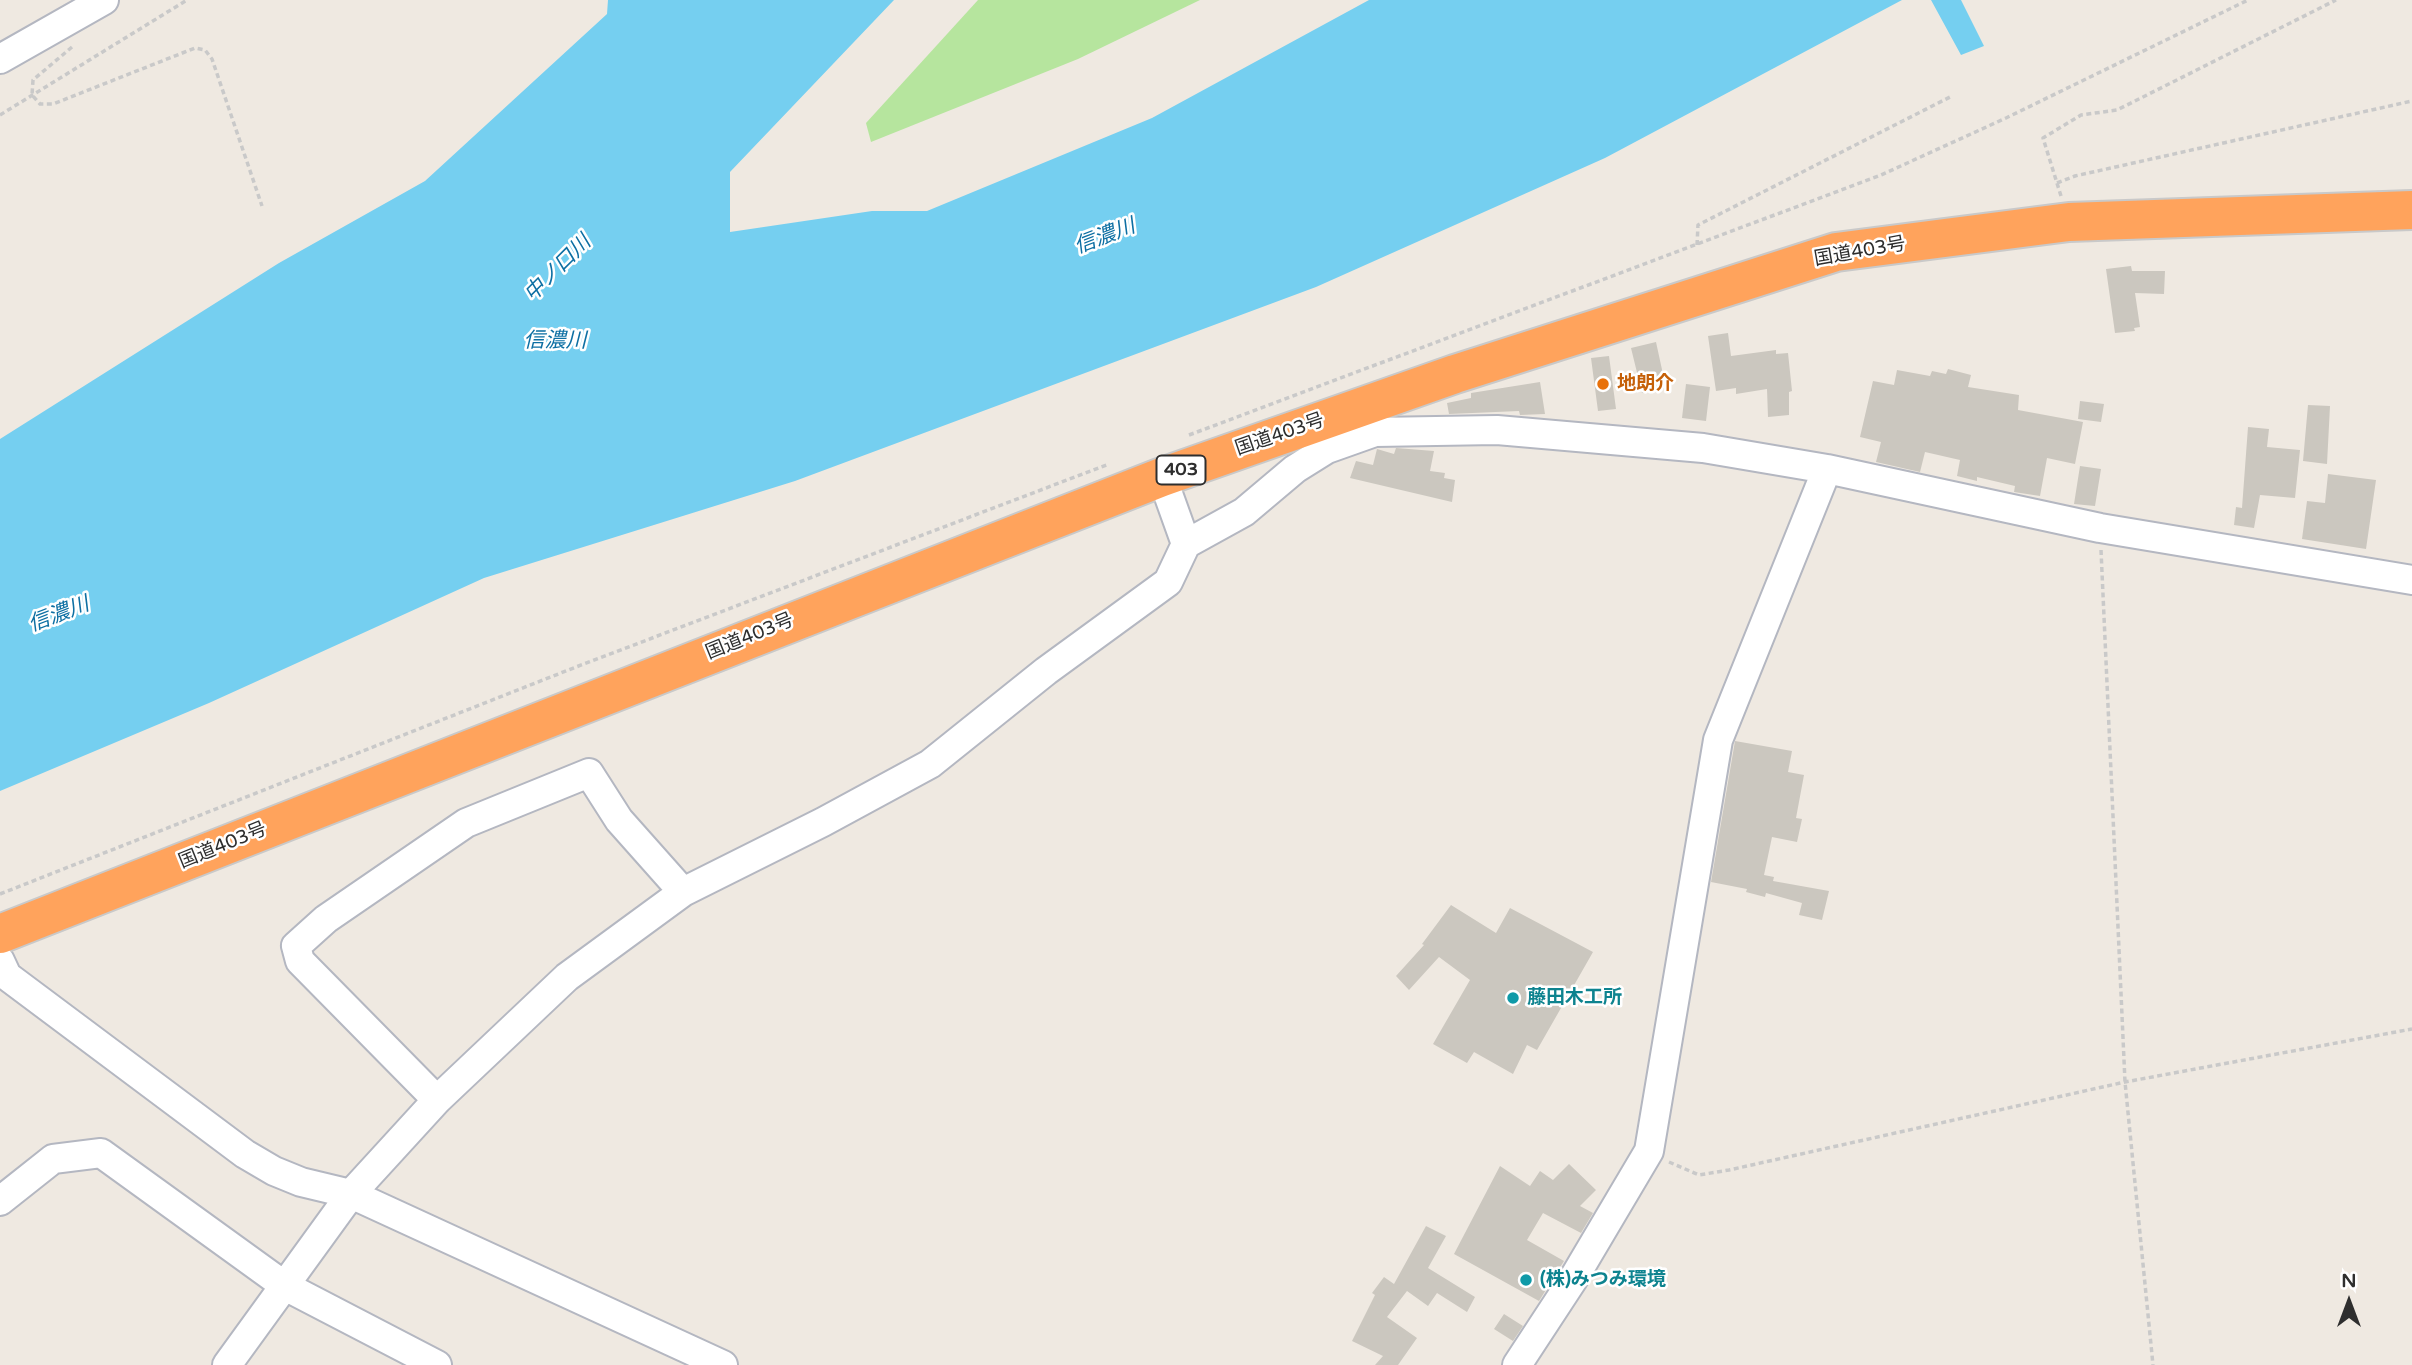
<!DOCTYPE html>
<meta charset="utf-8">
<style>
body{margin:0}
#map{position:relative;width:2412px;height:1365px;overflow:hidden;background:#efe9e1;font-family:"Varela Round",sans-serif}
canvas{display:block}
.north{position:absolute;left:2314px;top:1267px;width:70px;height:70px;-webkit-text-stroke:5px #fff;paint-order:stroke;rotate:0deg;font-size:19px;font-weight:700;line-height:28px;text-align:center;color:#2e2e2e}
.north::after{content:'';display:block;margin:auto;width:24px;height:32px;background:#2e2e2e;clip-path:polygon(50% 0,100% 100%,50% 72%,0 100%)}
</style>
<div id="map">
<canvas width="2412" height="1365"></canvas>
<div class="north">N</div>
</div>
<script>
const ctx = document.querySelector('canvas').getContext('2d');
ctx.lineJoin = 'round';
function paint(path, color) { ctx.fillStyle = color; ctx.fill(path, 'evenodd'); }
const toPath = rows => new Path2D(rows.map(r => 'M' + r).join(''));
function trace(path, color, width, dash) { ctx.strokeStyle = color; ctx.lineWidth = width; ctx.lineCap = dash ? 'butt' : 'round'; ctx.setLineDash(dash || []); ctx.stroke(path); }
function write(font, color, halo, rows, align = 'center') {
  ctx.font = font + ' "Varela Round","Noto Sans JP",sans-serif'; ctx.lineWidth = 5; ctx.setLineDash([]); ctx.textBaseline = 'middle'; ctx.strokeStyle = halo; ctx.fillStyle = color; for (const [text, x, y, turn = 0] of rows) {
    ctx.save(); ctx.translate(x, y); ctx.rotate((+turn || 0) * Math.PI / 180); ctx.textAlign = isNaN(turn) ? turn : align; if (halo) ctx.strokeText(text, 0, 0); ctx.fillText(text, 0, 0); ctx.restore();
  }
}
paint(toPath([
 [978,0,1200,0,1078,59,871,142,866,123]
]), '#b6e59e');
paint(toPath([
 [608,0,894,0,730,172,730,232,872,211,927,211,1152,118,1369,0,1902,0,1605,158,1316,287,795,481,484,578,209,703,0,791,0,439,279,263,425,181,607,14],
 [1931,0,1961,0,1984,46,1961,55]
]), '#75cff0');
paint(toPath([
 [2131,266,2132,271,2165,271,2164,294,2135,293,2140,327,2134,328,2135,331,2115,333,2106,269],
 [1728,333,1731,356,1776,350,1776,354,1788,353,1792,391,1789,392,1789,415,1768,417,1767,389,1736,394,1736,388,1716,391,1708,336],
 [1656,342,1666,388,1642,393,1631,348],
 [1609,356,1616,409,1598,411,1591,358],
 [1948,369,1971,375,1968,387,2019,395,2018,410,2083,422,2075,464,2047,458,2040,496,2014,492,2015,486,1977,477,1977,481,1957,476,1960,460,1925,452,1920,472,1876,462,1881,442,1860,437,1873,381,1894,385,1897,370,1930,376,1932,371,1946,374],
 [1540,382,1545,414,1520,415,1519,411,1449,414,1447,403,1471,398,1471,393],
 [1686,384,1710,387,1706,421,1682,418],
 [2080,401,2104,404,2101,422,2078,419],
 [2308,405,2330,406,2327,464,2303,461],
 [2248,427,2269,429,2267,447,2300,450,2295,498,2260,495,2254,528,2234,525,2236,507,2242,508],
 [1396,448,1434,451,1430,471,1445,473,1444,478,1455,480,1452,502,1350,478,1356,461,1373,465,1377,449,1394,454],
 [2080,466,2101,469,2095,506,2074,504],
 [2328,474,2376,480,2366,549,2302,539,2307,501,2325,503],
 [1735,741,1792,751,1788,772,1804,775,1796,818,1802,819,1797,842,1772,837,1764,875,1774,877,1773,881,1829,891,1822,920,1799,915,1802,903,1766,893,1765,897,1746,892,1747,889,1711,882],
 [1451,905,1496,933,1510,908,1593,952,1537,1050,1527,1045,1513,1074,1474,1052,1467,1063,1433,1044,1470,980,1439,957,1409,990,1396,976,1424,945,1422,944],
 [1569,1164,1596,1190,1580,1206,1593,1213,1581,1233,1543,1213,1527,1240,1564,1261,1539,1301,1454,1254,1500,1166,1530,1186,1540,1171,1553,1180],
 [1426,1226,1446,1236,1428,1268,1475,1297,1467,1312,1437,1293,1428,1306,1407,1291,1387,1317,1417,1338,1398,1365,1375,1365,1383,1356,1352,1341,1375,1295,1372,1293,1384,1277,1394,1284],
 [1504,1314,1523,1326,1513,1341,1494,1329]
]), '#cbc7bf');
const minor = toPath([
 [0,59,104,0],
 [1186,544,1244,512,1295,469,1327,449,1375,432,1497,430,1703,448,1827,469,2100,528,2412,580],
 [0,961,7,976,245,1154,274,1171,301,1182,351,1194,723,1365],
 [437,1100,300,961,296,946,326,919,466,823,589,773,619,820,683,892],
 [0,1201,53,1159,101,1153,285,1286,437,1365],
 [227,1365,351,1194,437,1100,567,977,683,892,823,822,930,764,1046,671,1168,582,1186,544,1162,477],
 [1517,1365,1572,1281,1649,1151,1718,740,1827,469]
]);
const highway = toPath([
 [0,934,1162,477,1455,374,1836,252,2069,222,2412,210]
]);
trace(minor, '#b4b7c1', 32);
trace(highway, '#c9c9c9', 42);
trace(toPath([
 [72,47,33,80,32,95,40,104,53,104,195,48,205,50,212,59,262,206],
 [0,115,187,0],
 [2057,183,2075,176,2412,101],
 [2061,196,2043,138,2081,115,2117,110,2336,0],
 [1697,245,1698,225,1950,97],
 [1189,435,1881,175,2006,118,2248,0],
 [2101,550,2125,1082,2153,1365],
 [0,894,576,667,1109,464],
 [1669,1162,1699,1175,1729,1170,2125,1082,2412,1029]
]), '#c9c9c9', 3.5, [5, 3.5]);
trace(minor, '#fff', 28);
trace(highway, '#ffa35c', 38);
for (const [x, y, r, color] of [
 [1603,384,7,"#e8710a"],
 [1513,998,7,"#0f9aa8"],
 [1526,1280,7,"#0f9aa8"]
]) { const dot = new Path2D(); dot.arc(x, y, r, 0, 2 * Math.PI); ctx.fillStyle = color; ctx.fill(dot); trace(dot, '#fff', 2.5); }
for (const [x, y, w] of [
 [1181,470,49]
]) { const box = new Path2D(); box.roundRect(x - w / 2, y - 14.5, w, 29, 5); ctx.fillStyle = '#fff'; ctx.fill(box); trace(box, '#2e2e2e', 2); }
write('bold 18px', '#2e2e2e', null, [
 ["403",1181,470]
]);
write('19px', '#2e2e2e', '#fff', [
 ["国道403号",1860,252,-10],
 ["国道403号",1280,435,-19],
 ["国道403号",750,637,-22],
 ["国道403号",223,846,-22]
]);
write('bold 19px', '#c56008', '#fff', [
 ["地朗介",1617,384]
], 'left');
write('bold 19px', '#0d838f', '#fff', [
 ["藤田木工所",1527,998],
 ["(株)みつみ環境",1540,1280]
], 'left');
write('italic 21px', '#0d6fa3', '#fff', [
 ["信濃川",1105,237,-21],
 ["中ノ口川",558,269,-45],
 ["信濃川",555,341],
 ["信濃川",59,615,-21]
]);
</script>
